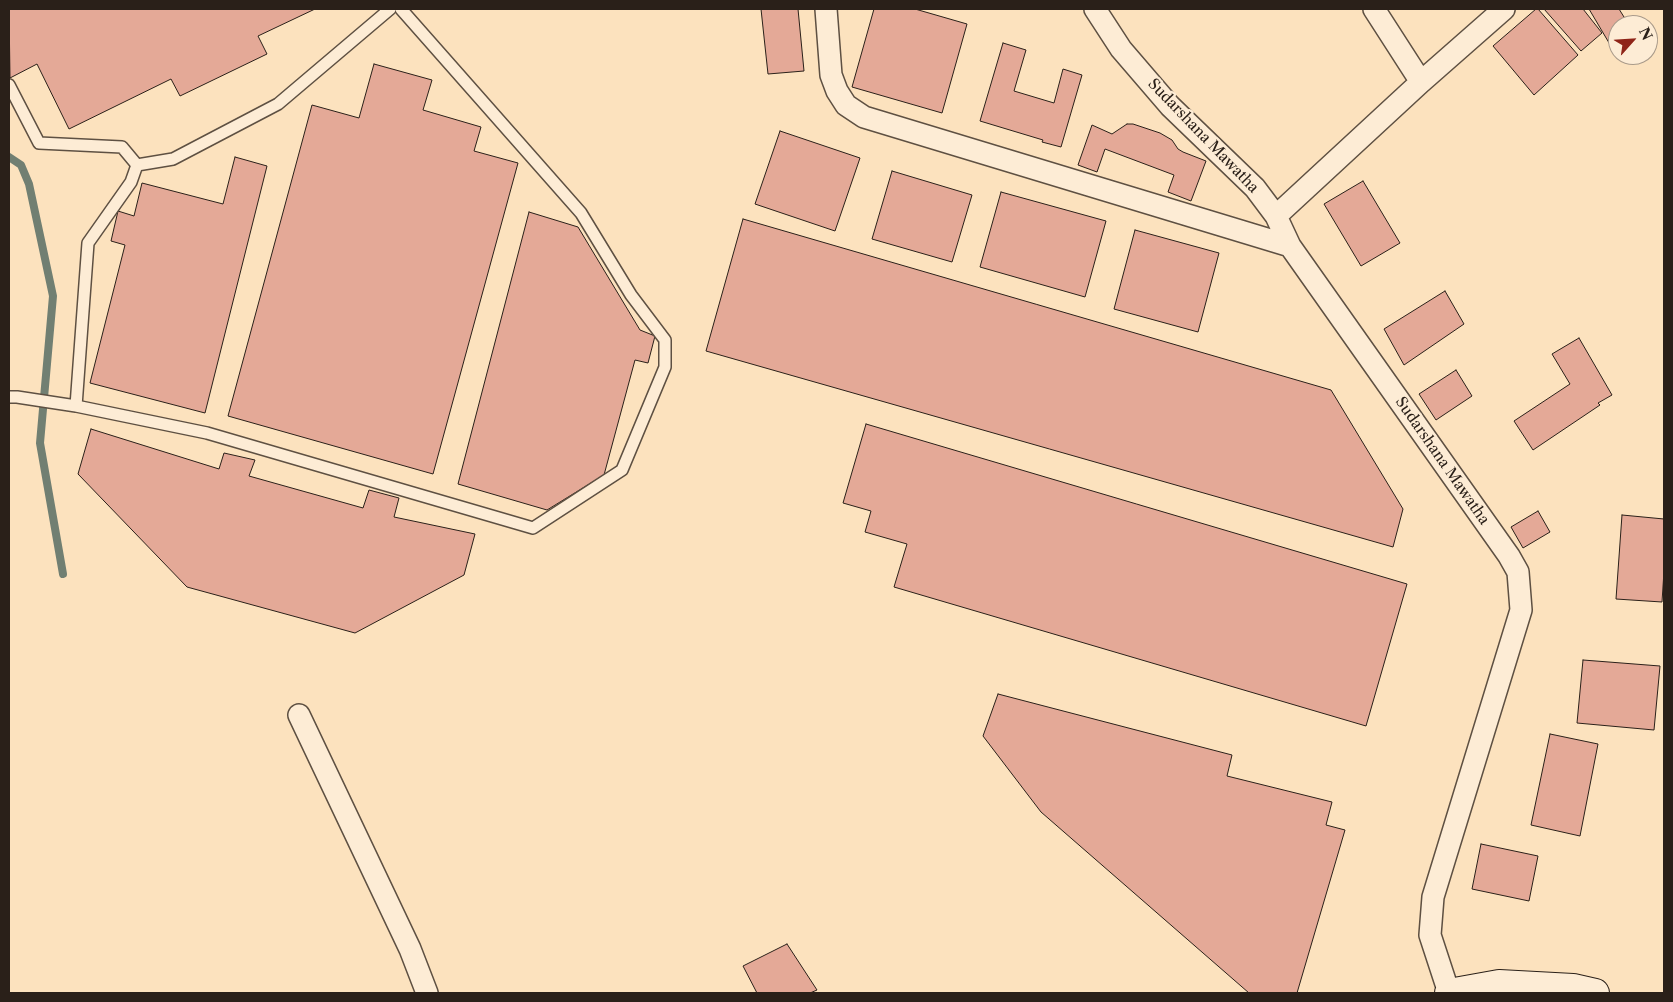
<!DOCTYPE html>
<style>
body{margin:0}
#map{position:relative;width:1673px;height:1002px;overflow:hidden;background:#fce2be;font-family:"Libre Caslon Text",serif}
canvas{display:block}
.frame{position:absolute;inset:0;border:10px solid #2a2019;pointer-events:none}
.north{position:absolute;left:1608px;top:15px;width:50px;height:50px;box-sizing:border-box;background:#fdecd5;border:1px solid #a99a8a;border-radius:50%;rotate:64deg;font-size:14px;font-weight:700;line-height:20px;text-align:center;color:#2a2019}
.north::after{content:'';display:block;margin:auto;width:18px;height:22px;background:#8f2418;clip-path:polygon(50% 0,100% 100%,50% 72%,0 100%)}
</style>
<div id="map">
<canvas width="1673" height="1002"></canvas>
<div class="frame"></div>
<div class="north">N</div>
</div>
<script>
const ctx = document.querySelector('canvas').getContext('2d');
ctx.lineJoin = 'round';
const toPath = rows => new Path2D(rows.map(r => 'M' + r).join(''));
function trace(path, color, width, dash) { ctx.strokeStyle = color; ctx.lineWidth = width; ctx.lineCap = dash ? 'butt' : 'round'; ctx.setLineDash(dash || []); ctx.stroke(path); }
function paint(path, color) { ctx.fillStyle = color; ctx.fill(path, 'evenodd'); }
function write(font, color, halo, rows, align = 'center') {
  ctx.font = font + ' "Libre Caslon Text",serif'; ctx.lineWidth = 4.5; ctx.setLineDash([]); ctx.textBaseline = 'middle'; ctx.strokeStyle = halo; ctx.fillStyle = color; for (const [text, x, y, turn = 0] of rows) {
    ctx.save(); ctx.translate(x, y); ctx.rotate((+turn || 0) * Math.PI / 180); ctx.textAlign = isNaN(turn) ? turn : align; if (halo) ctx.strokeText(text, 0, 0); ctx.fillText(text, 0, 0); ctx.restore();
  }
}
trace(toPath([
 [9,157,21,165,29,184,53,296,40,443,63,574]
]), '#717f72', 8);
const building = toPath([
 [9,9,315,9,258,36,267,54,180,96,171,79,69,129,37,64,10,78,9,9],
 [761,9,798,9,804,71,768,74,761,9],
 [874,9,915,9,967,24,942,113,852,87,874,9],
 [1536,9,1538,9,1578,55,1534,95,1493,46,1536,9],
 [1544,9,1583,9,1602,33,1581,51,1544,9],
 [1589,9,1619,9,1629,25,1618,25,1618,51,1615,53,1589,9],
 [1003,43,1026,50,1014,91,1054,103,1063,69,1082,75,1061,147,1042,142,1043,140,980,121,1003,43],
 [374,64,432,80,423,110,481,127,474,151,518,163,433,474,228,416,312,105,359,118,374,64],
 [1127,124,1133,124,1160,133,1172,140,1178,149,1183,152,1206,161,1191,201,1168,192,1174,175,1105,149,1097,172,1078,165,1092,125,1112,134,1127,124],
 [780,131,860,158,835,231,755,204,780,131],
 [235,157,267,166,205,413,90,383,125,245,111,241,118,211,134,216,142,183,223,204,235,157],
 [892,171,972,195,952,262,872,239,892,171],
 [1363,181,1400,243,1361,266,1324,204,1363,181],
 [1001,192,1106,221,1085,297,980,267,1001,192],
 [529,212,578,227,640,330,655,336,648,363,635,360,604,475,547,510,458,484,529,212],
 [743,219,1331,390,1403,509,1393,547,706,351,743,219],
 [1135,230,1219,253,1198,332,1114,309,1135,230],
 [1445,291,1464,324,1404,365,1384,329,1445,291],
 [1579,338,1612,395,1598,403,1600,405,1533,450,1514,421,1570,384,1552,354,1579,338],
 [1456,370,1472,396,1436,420,1419,394,1456,370],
 [866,424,1407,584,1366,726,894,587,907,544,865,532,871,511,843,503,866,424],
 [91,429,219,469,224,453,255,460,249,476,363,508,369,490,399,498,394,517,475,534,464,575,355,633,187,587,78,474,91,429],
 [1538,511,1550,532,1523,548,1511,527,1538,511],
 [1622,515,1664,519,1664,571,1662,602,1616,599,1622,515],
 [1583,660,1660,666,1654,730,1577,723,1583,660],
 [998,694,1232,755,1227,776,1332,802,1326,825,1345,830,1297,993,1249,993,1041,812,983,736,998,694],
 [1550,734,1598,744,1580,836,1531,825,1550,734],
 [1481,844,1538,856,1529,901,1472,889,1481,844],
 [787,944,817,990,810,993,757,993,743,966,787,944]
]);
paint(building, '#e4a997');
trace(building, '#2a2019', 1);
const lane = toPath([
 [9,85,39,143,122,147,137,165],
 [137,165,173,159,278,104,390,9],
 [9,397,17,397,76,406,207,433,533,528,622,470,665,367,665,340,631,295,581,213,401,9],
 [76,406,88,243,131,182,137,165]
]);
const street = toPath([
 [826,9,831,75,837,91,846,105,864,117,1290,246],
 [1095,9,1121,49,1170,106,1255,188,1276,216,1290,246,1509,556,1518,572,1521,610,1433,897,1430,935,1449,993],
 [1374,9,1421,82],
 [1276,216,1421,82,1504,9],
 [299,715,410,949,427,993]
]);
const secondary = toPath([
 [1449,993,1499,984,1573,988,1595,993]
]);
trace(lane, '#5e5042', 14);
trace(street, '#5e5042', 24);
trace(secondary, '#2a2019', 30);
trace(lane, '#fdecd5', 11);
trace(street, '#fdecd5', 21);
trace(secondary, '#fdecd5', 28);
write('15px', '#2a2019', '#fdecd5', [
 ["Sudarshana Mawatha",1203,136,46],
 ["Sudarshana Mawatha",1442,461,55]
]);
</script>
